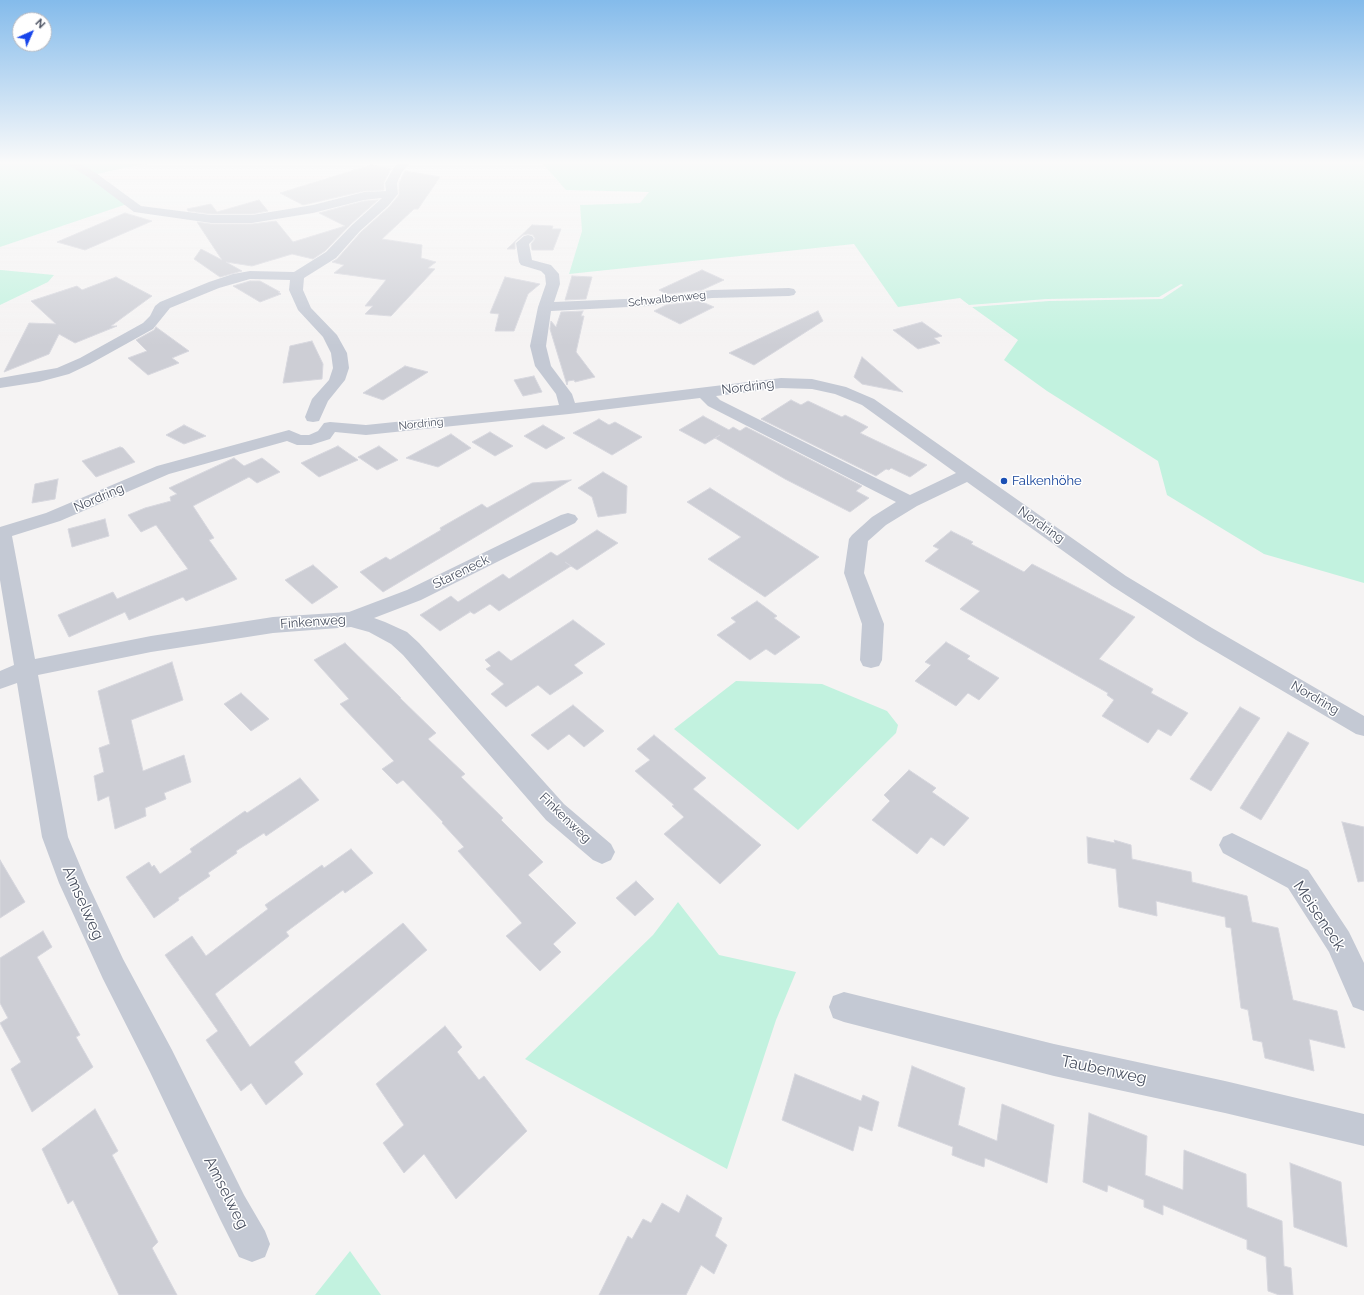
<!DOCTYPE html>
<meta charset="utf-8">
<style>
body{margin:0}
#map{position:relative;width:1364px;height:1295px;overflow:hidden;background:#f5f3f3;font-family:Raleway,sans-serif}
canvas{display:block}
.north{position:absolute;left:12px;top:12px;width:40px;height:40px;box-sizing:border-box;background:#fff;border:1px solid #b7b9c0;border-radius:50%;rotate:45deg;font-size:11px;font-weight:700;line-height:16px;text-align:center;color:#4a5161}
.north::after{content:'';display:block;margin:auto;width:14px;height:18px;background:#1745eb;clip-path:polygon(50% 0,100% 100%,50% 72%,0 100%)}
</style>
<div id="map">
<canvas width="1364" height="1295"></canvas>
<div class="north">N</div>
</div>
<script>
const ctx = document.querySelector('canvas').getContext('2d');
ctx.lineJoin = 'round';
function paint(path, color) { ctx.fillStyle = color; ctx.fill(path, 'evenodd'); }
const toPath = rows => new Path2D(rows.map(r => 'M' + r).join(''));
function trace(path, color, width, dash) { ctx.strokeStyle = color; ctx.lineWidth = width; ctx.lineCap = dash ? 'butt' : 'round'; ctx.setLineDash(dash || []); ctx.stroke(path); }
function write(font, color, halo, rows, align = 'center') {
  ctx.font = font + ' Raleway,sans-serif'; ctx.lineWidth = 3; ctx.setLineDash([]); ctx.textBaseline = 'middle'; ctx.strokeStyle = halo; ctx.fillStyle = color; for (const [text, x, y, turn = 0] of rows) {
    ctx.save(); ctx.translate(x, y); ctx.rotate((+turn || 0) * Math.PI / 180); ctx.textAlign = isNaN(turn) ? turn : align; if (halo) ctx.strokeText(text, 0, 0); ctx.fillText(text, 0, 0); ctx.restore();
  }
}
paint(toPath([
 [0,164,70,164,127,204,0,247],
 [74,164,147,164,123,168,93,175],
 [543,164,1364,164,1364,583,1264,554,1167,495,1158,461,1047,391,1004,360,1018,340,972,307,1049,301,1162,299,1183,285,1181,284,1159,297,1047,299,969,305,960,298,898,307,854,244,569,274,582,231,580,205,640,203,649,192,566,190],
 [0,270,1,270,54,275,48,282,0,305],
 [736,681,822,684,887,711,898,725,896,733,798,830,674,729],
 [678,902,719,955,796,972,776,1020,727,1169,525,1059,653,935],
 [350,1251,381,1295,315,1295]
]), '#c2f2df');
const building = toPath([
 [371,165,391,169,384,182,384,190,364,191,303,205,280,193,371,165],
 [405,171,440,177,418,209,414,209,382,239,422,245,421,258,436,262,428,268,435,269,391,316,365,314,373,306,365,306,386,280,334,273,344,265,332,262,337,259,361,232,389,207,399,195,399,183,405,171],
 [259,200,268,211,252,214,211,214,188,211,187,209,211,204,217,212,259,200],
 [378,200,351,224,325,251,313,259,292,254,252,266,226,262,242,271,220,277,194,259,201,249,222,260,197,222,211,224,252,224,276,221,293,242,345,226,319,213,364,201,378,200],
 [125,213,152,221,85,250,57,242,125,213],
 [532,225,553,226,552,229,561,229,553,250,532,250,531,244,535,239,533,235,528,234,523,235,515,242,515,249,507,249,532,225],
 [702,270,724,280,702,290,667,294,659,290,702,270],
 [572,276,592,277,586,299,565,300,572,276],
 [116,277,152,296,111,326,117,326,75,343,59,334,49,354,4,372,29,323,56,324,31,301,77,286,82,290,116,277],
 [505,277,540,284,528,294,514,331,495,331,499,314,490,313,505,277],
 [250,281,260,281,280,292,278,292,281,294,260,302,233,286,250,281],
 [700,301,714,307,680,324,654,311,666,305,700,301],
 [583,311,581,316,584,316,576,352,595,377,575,382,574,380,568,381,567,385,550,329,551,321,556,327,561,312,583,311],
 [818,311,823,321,754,365,729,353,818,311],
 [922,322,942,336,934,338,940,343,918,349,893,330,922,322],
 [156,327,189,351,172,358,179,363,148,375,128,358,147,351,136,340,154,330,156,327],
 [312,341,323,364,322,379,283,383,290,346,312,341],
 [862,357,903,392,862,384,854,377,862,357],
 [405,366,428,372,383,400,363,393,405,366],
 [534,376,542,392,523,396,514,380,534,376],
 [791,400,801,405,808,401,842,417,845,415,868,427,860,433,927,465,910,477,891,468,889,470,886,469,876,476,761,419,791,400],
 [703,416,729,430,733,427,740,431,746,427,862,486,856,491,869,498,850,512,785,479,715,438,720,435,705,444,679,430,703,416],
 [599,419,609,425,615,422,642,437,612,455,573,433,599,419],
 [184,425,206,436,184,444,166,435,184,425],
 [543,425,565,438,546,449,524,436,543,425],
 [490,432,513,446,495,456,472,442,490,432],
 [451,434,471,448,438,467,406,458,451,434],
 [338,446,358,460,319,477,301,463,338,446],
 [379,446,398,460,377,470,358,457,379,446],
 [120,447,123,448,135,462,96,477,82,461,120,447],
 [234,458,244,466,262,458,280,472,257,483,249,477,193,506,214,538,209,540,237,579,186,601,183,597,129,620,125,612,69,637,58,615,113,592,117,599,188,569,156,525,141,532,128,515,145,508,171,501,170,497,177,494,169,488,234,458],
 [603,472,627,486,626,513,598,517,592,497,578,488,603,472],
 [58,479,55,499,32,503,35,484,58,479],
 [571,480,383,592,360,572,386,557,390,560,441,530,440,528,482,504,487,508,532,483,571,480],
 [710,488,800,545,819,557,765,597,708,559,741,537,687,502,710,488],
 [105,519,109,536,72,547,68,529,105,519],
 [597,530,618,543,577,570,565,562,571,566,499,611,490,604,474,614,469,611,470,612,440,631,420,615,451,596,458,602,503,574,509,579,551,552,557,556,597,530],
 [951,531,973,542,971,544,1024,572,1032,564,1135,617,1099,659,1153,689,1151,693,1188,713,1171,736,1158,729,1148,743,1102,716,1114,700,1107,695,1108,693,960,609,980,591,925,561,939,549,933,546,951,531],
 [313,565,338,587,312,604,285,580,313,565],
 [757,601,777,616,774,618,800,637,775,655,766,649,750,660,717,635,736,622,731,618,757,601],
 [573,620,605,644,574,665,583,673,550,695,538,685,506,707,491,694,504,684,486,669,491,666,485,660,499,651,511,661,573,620],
 [946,642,970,656,967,659,999,678,979,700,968,693,956,706,915,681,931,665,925,662,946,642],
 [345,643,401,698,400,698,436,733,428,739,465,774,461,777,503,818,501,820,543,862,528,875,576,923,553,944,561,952,540,971,506,936,522,923,458,851,464,847,442,823,443,822,403,780,397,784,382,769,394,761,340,704,349,699,314,660,345,643],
 [172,662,183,700,131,720,143,771,184,755,191,782,164,793,166,799,145,808,146,816,115,829,109,796,98,801,94,776,104,772,99,748,110,744,98,691,172,662],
 [241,693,269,719,251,731,224,704,241,693],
 [573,705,604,731,584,747,569,734,548,750,531,735,573,705],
 [1240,707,1260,718,1211,791,1190,779,1240,707],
 [1288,732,1309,743,1261,820,1240,808,1288,732],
 [654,735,706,778,693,789,761,845,720,884,664,834,684,817,672,806,674,805,635,771,650,760,637,749,654,735],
 [909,770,936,788,932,792,969,818,944,846,931,837,917,854,872,820,890,801,884,795,909,770],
 [300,778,319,800,266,836,264,833,236,851,237,853,208,873,210,876,178,898,179,900,154,918,126,877,149,862,152,867,154,865,160,874,192,852,190,849,245,811,247,813,300,778],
 [1342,822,1364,827,1364,881,1358,882,1342,822],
 [1087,837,1115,843,1114,840,1131,845,1132,859,1191,872,1192,882,1247,896,1252,922,1278,928,1293,1000,1337,1011,1345,1048,1309,1039,1314,1071,1265,1058,1262,1042,1253,1040,1248,1010,1241,1008,1231,928,1226,927,1225,917,1156,901,1157,916,1119,907,1116,869,1088,863,1087,837],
 [351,849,373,873,345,893,343,890,286,932,289,936,215,994,250,1047,403,923,427,950,294,1062,303,1074,266,1105,251,1083,241,1091,206,1040,218,1031,165,955,192,936,206,956,268,909,265,905,322,865,324,868,351,849],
 [0,860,25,902,0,918,0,860],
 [636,881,654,899,635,916,616,898,636,881],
 [43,931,52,947,37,957,80,1035,76,1037,93,1067,32,1112,11,1069,21,1062,0,1023,8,1018,0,1003,0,958,43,931],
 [445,1026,462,1047,457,1052,479,1080,484,1076,527,1131,456,1199,424,1154,404,1173,383,1143,404,1125,376,1084,445,1026],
 [912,1066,965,1088,958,1125,997,1141,1002,1104,1054,1125,1047,1183,985,1158,984,1167,967,1161,952,1155,953,1147,898,1126,912,1066],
 [795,1074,861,1101,863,1095,879,1102,872,1131,859,1126,853,1151,782,1120,795,1074],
 [95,1109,118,1151,112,1155,158,1242,152,1248,177,1295,119,1295,73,1200,68,1204,42,1149,95,1109],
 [1089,1113,1147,1136,1145,1175,1183,1190,1184,1150,1246,1174,1247,1207,1282,1221,1284,1266,1291,1268,1293,1295,1279,1295,1268,1291,1266,1257,1247,1249,1247,1240,1163,1205,1163,1215,1144,1207,1144,1200,1108,1185,1107,1192,1083,1182,1089,1113],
 [1290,1163,1341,1182,1347,1247,1294,1227,1290,1163],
 [687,1195,722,1218,715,1236,727,1245,714,1274,701,1265,686,1295,599,1295,628,1236,632,1239,643,1219,651,1223,662,1203,679,1213,687,1195]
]);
paint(building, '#cdced5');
trace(building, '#d7d7de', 1);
paint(toPath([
 [67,164,81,164,96,173,141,206,211,215,252,215,313,205,364,192,386,191,385,183,393,169,397,164,409,164,402,172,397,183,398,194,388,206,360,231,336,258,304,278,303,290,311,308,337,335,347,353,349,368,345,380,328,401,319,421,313,422,307,421,305,417,312,399,329,380,333,368,331,353,323,337,298,310,289,290,290,280,250,279,219,288,170,308,153,329,90,364,69,374,39,382,0,388,0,378,57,368,80,358,143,323,150,316,155,306,160,302,209,282,233,274,250,271,294,272,326,252,352,225,382,198,364,200,313,213,252,223,211,223,134,212,88,177,67,164],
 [528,235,532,236,534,239,529,244,532,260,551,265,559,274,560,284,554,302,648,298,712,290,789,288,794,289,796,292,794,295,789,296,712,298,648,306,551,311,546,346,551,366,572,394,575,403,781,378,812,379,846,387,874,399,1126,576,1212,628,1364,716,1364,736,1356,734,1196,640,1112,586,967,482,917,506,886,525,868,541,864,573,884,624,882,660,879,666,871,668,863,666,860,660,862,624,844,573,849,539,852,535,872,517,896,502,708,406,700,398,569,414,366,435,335,432,330,439,311,445,297,445,287,441,169,474,60,521,12,536,35,659,151,636,273,617,349,612,407,590,561,515,568,513,575,515,578,519,575,523,421,600,374,618,385,622,407,632,419,643,564,804,611,844,615,852,611,860,602,864,593,860,546,820,403,655,391,644,369,632,351,627,273,633,151,652,38,675,68,837,86,880,123,959,172,1050,244,1195,265,1231,270,1244,265,1257,252,1262,239,1257,220,1219,150,1072,103,979,59,883,42,837,17,683,0,689,0,671,14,665,0,580,0,527,46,513,157,466,289,430,301,435,309,435,318,431,324,423,330,422,366,425,559,405,556,394,535,366,530,346,538,307,546,284,545,275,541,271,521,265,519,262,516,243,524,236,528,235],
 [781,388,812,389,835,394,862,405,956,473,910,495,720,400,716,396,781,388],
 [1232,833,1308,870,1349,932,1364,963,1364,1011,1353,1007,1329,952,1288,888,1223,853,1219,845,1223,837,1232,833],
 [844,992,1054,1044,1225,1081,1364,1114,1364,1146,1225,1113,1054,1076,844,1022,833,1018,829,1007,833,996,844,992]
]), '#c4c9d4');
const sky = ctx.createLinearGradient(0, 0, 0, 346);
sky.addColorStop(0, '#84bbeb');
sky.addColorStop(0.47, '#fafafa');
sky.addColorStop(1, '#fafafa00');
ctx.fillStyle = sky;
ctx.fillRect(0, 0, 1364, 346);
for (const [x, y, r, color] of [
 [1004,481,4,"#1a4fb4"]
]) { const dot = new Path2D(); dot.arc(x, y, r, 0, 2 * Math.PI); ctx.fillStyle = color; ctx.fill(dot); trace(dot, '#fff', 1.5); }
write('11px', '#4a5161', '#fff', [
 ["Schwalbenweg",667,299,-6],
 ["Nordring",421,424,-6]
]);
write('13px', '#4a5161', '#fff', [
 ["Nordring",748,387,-7],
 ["Nordring",99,498,-23],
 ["Nordring",1041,525,35],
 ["Stareneck",461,572,-26],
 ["Finkenweg",313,622,-4],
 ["Nordring",1315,698,30],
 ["Finkenweg",565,818,44]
]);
write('13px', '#164399', '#fff', [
 ["Falkenhöhe",1012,481]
], 'left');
write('16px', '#4a5161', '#fff', [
 ["Amselweg",83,903,66],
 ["Meiseneck",1319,916,56],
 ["Taubenweg",1104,1070,12],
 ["Amselweg",226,1193,63]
]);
</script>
